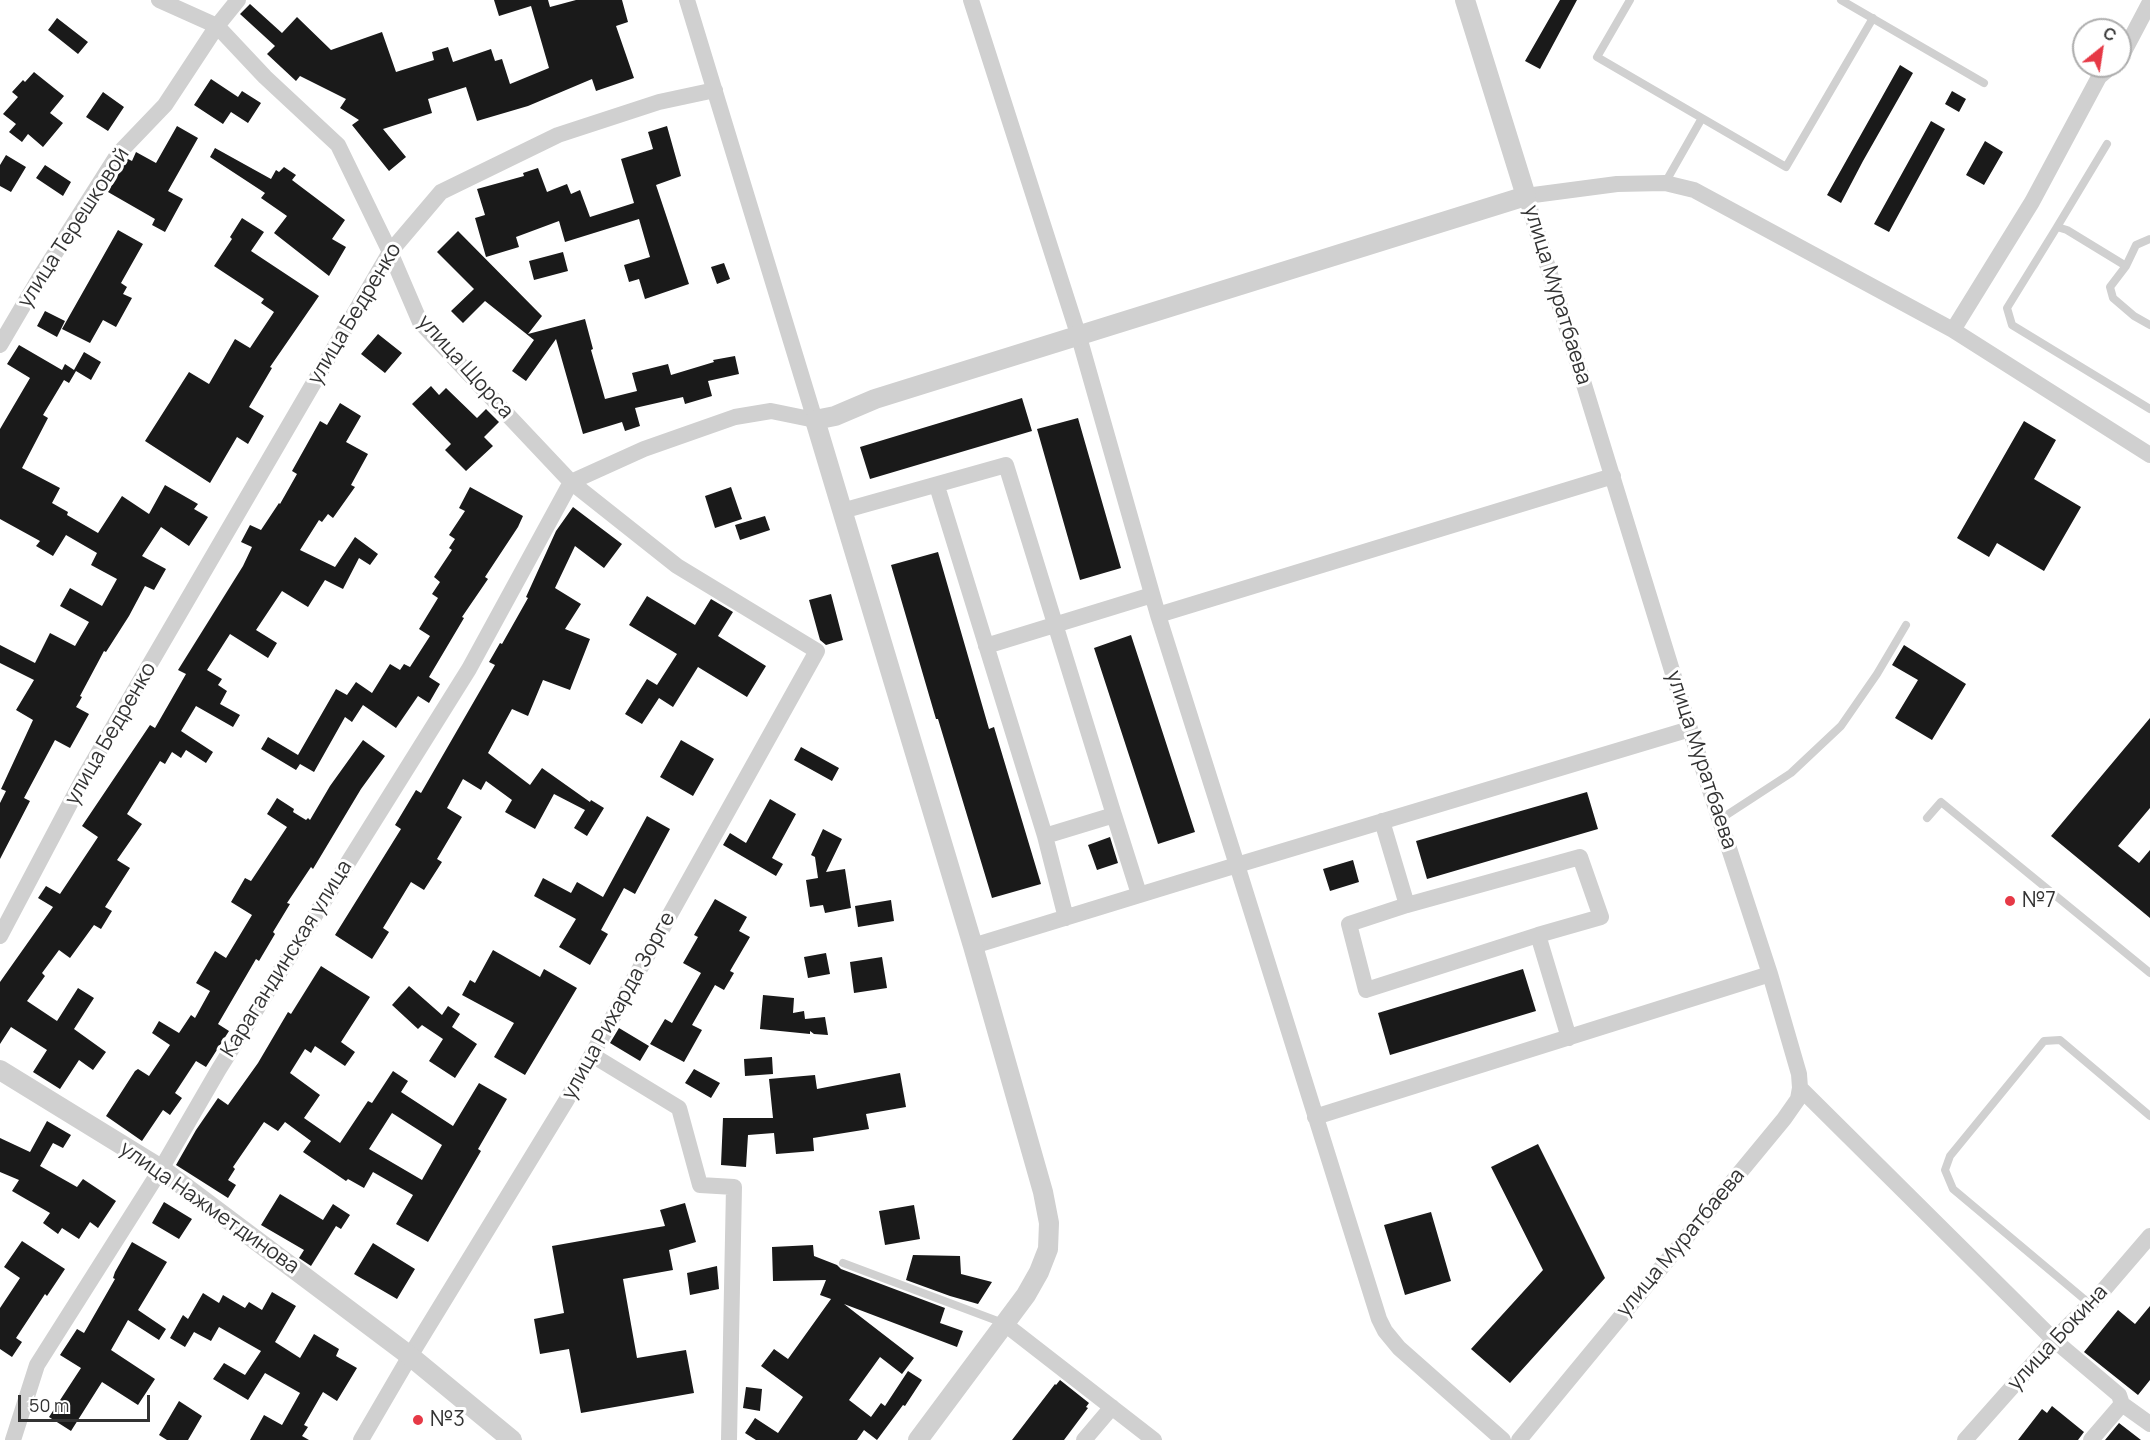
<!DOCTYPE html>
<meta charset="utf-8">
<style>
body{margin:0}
#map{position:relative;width:2150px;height:1440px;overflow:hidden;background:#fff;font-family:Manrope,sans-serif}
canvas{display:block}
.north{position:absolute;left:2072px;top:18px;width:60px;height:60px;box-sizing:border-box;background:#fff;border:2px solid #adadad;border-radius:50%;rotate:30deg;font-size:16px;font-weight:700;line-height:24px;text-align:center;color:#333}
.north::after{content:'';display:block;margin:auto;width:21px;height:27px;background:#e63946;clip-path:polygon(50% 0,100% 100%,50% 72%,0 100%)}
.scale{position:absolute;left:18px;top:1395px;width:132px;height:27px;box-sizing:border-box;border:3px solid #333;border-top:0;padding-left:8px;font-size:18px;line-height:21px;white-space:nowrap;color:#333;-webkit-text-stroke:4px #fff;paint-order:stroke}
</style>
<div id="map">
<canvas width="2150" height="1440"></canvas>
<div class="north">С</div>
<div class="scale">50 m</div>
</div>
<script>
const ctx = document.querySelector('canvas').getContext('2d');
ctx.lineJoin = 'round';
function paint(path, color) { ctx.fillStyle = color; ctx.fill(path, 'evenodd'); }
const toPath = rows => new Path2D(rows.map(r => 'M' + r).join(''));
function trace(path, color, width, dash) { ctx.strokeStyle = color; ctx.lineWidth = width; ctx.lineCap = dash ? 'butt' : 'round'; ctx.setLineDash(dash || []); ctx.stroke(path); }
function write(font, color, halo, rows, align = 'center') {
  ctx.font = font + ' Manrope,sans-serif'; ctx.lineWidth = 6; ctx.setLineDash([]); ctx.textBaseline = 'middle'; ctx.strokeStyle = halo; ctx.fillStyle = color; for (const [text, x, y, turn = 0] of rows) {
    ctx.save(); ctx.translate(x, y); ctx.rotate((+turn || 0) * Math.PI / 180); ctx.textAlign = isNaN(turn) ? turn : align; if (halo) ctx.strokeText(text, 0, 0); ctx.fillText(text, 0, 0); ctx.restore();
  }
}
paint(toPath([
 [494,0,548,0,550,7,576,0,622,0,628,22,616,26,634,78,596,91,592,79,528,106,477,121,466,87,428,99,432,113,383,129,406,157,389,171,352,125,359,120,340,108,346,99,300,76,296,81,267,54,275,46,240,14,250,4,282,33,297,17,331,50,382,32,396,72,434,60,432,52,448,47,453,62,491,49,495,61,502,59,510,84,549,68,531,6,499,16],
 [1560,0,1577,0,1540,69,1525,61],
 [57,18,88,42,78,54,48,30],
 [1900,65,1913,73,1863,161,1841,203,1827,195],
 [34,72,64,96,50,113,63,123,43,147,28,134,22,142,9,132,16,124,3,114,18,97,12,92,23,80,25,82],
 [211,79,238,97,242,91,261,103,248,123,231,112,223,124,194,105],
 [1952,91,1966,99,1959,112,1945,104],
 [103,92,124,107,108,131,86,117],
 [1931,121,1945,129,1889,232,1874,224],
 [177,126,198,138,168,191,183,199,165,232,152,225,155,219,108,192,126,161,128,159,132,161,136,152,156,163],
 [667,126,681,176,656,185,689,284,645,299,639,279,629,282,624,265,650,257,639,219,565,242,559,221,516,237,519,247,486,257,475,218,485,215,477,189,524,176,523,173,538,168,547,192,567,184,571,194,580,190,590,217,634,203,621,159,653,149,648,132],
 [1985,141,2003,152,1984,185,1966,175],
 [215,148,271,179,276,170,279,172,284,167,296,175,292,180,345,220,332,239,346,247,329,276,274,233,287,216,261,198,265,193,210,157],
 [6,155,26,167,11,192,0,186,0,165],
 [45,165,71,182,63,196,36,178],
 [242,218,264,232,251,251,319,296,270,367,272,368,249,407,264,416,248,444,237,437,210,483,145,441,189,372,209,384,235,339,250,348,274,312,261,303,264,299,214,266,232,239,230,237],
 [118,230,143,244,121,283,127,287,123,294,132,298,116,327,103,320,90,343,62,329],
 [458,231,542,316,528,334,585,319,593,349,591,350,605,399,637,391,632,373,668,364,671,375,714,362,713,360,735,356,739,374,708,381,712,396,685,404,683,397,635,408,640,426,625,431,622,422,583,434,556,339,526,381,512,371,534,340,485,301,463,323,451,311,474,289,437,252],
 [563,252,568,271,534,280,529,261],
 [724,263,730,279,717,284,711,267],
 [45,311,65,321,57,337,37,326],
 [378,334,402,353,385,373,361,354],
 [19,345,62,370,65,364,74,370,84,352,101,362,91,380,76,371,69,383,64,380,43,415,48,418,22,468,60,488,52,503,68,512,67,515,98,533,122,496,149,514,165,485,198,504,194,509,208,517,189,546,161,527,142,556,166,569,154,590,145,586,129,616,106,652,104,651,80,696,82,697,76,707,89,714,70,748,55,740,24,798,30,801,0,859,0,803,6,791,1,789,33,720,16,710,34,680,0,663,0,645,35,663,50,633,75,646,89,622,60,606,70,588,102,606,117,579,91,565,97,553,66,535,53,556,36,546,40,541,0,519,0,429,30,378,7,364],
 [431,386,439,395,446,388,477,418,486,409,499,422,484,437,493,446,466,471,445,450,451,444,412,404],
 [1022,398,1032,431,870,479,860,447],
 [340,403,361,416,346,442,368,454,351,485,355,487,333,518,328,514,322,522,319,520,300,550,335,567,355,537,378,554,370,565,359,558,343,589,325,580,308,607,282,591,256,630,277,643,268,658,230,634,207,670,222,679,218,685,227,691,220,704,240,715,233,727,196,706,181,731,213,752,206,763,186,750,181,758,172,752,165,764,160,761,127,814,142,824,117,860,130,868,105,907,112,911,101,929,94,925,70,958,59,950,42,973,45,976,27,1001,57,1021,78,988,94,998,74,1029,106,1052,93,1070,79,1060,60,1089,33,1072,47,1050,11,1027,0,1044,0,982,53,907,38,898,46,886,60,894,98,837,82,826,150,725,155,728,186,674,178,670,243,566,252,547,241,542,250,525,261,530,279,503,280,504,297,474,292,471,320,421,327,425],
 [1078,418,1121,568,1080,580,1037,429],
 [2024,421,2056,440,2034,479,2081,507,2044,571,1997,543,1989,557,1957,538],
 [470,487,523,516,518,527,485,577,488,579,462,617,464,618,429,677,440,684,429,703,418,696,396,728,363,705,352,722,345,717,314,772,300,764,296,770,261,749,268,737,298,755,336,689,347,695,356,682,372,693,390,664,400,670,404,664,410,667,430,636,419,629,438,598,432,594,440,582,434,577,452,550,449,548,455,539,449,535,465,511,459,508],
 [731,487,742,519,715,528,705,496],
 [573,507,622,544,604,568,575,546,555,588,581,604,565,629,590,639,570,690,543,680,528,716,512,709,488,753,530,785,542,768,590,802,591,800,604,808,587,836,574,828,585,810,554,794,535,829,505,812,512,800,486,781,481,790,463,779,447,808,462,817,437,859,442,862,424,890,411,882,383,928,389,932,372,959,335,935,401,829,395,825,416,790,421,793,495,665,489,662,500,643,502,644,528,598,526,597,556,531],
 [765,516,770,530,740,540,735,525],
 [938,552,989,729,994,727,1041,884,992,898,938,719,936,719,891,565],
 [831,594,843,640,826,645,820,640,809,600],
 [647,596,695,625,711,599,733,612,718,636,766,666,747,697,698,667,673,707,659,698,642,724,625,714,647,679,657,685,677,654,629,625],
 [1131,635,1195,832,1158,844,1094,648],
 [1904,645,1966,684,1932,740,1895,718,1918,680,1892,665],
 [2150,718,2150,808,2118,846,2139,863,2150,850,2150,918,2051,836],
 [363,740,385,756,361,789,313,869,311,867,287,903,290,904,273,932,275,934,259,961,256,959,218,1024,229,1031,206,1067,196,1061,175,1093,182,1098,170,1115,163,1110,142,1141,106,1116,135,1071,138,1069,149,1076,170,1045,152,1033,159,1021,179,1033,191,1015,195,1018,210,991,196,983,215,951,226,958,252,915,231,902,245,878,251,881,287,827,267,814,277,798,294,809,293,812,306,820,308,818,310,820,330,786],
 [681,740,714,759,693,796,660,777],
 [801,747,839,768,832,781,794,760],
 [1587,792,1598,829,1427,879,1416,841],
 [770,799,796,814,772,858,783,864,776,876,723,845,730,833,746,843],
 [647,816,670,829,635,894,624,888,601,930,608,934,590,965,559,947,576,919,534,896,543,878,571,893,577,882,603,897],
 [823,829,842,839,826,872,845,869,851,908,825,913,823,905,810,907,806,880,818,878,815,857,811,855],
 [1110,837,1118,863,1097,870,1088,845],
 [1353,860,1359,882,1330,891,1323,869],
 [715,899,747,917,739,931,750,937,730,971,734,973,724,990,715,985,692,1025,702,1030,684,1062,650,1044,665,1019,672,1023,701,973,683,963,698,937,694,935],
 [891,900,894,921,858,927,855,906],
 [493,950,540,977,544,969,577,988,525,1075,494,1057,514,1023,462,995,470,980,475,983],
 [826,953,830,974,808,978,804,957],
 [882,957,887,988,854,993,850,962],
 [321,966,370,997,341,1042,355,1052,345,1066,315,1046,311,1053,305,1049,290,1073,320,1095,304,1118,340,1143,368,1101,372,1103,393,1071,408,1081,401,1092,453,1126,479,1083,507,1099,478,1149,481,1151,428,1242,396,1224,413,1195,373,1172,364,1188,348,1179,346,1181,303,1152,311,1141,285,1122,278,1131,264,1122,233,1167,235,1169,228,1180,236,1185,228,1198,176,1165,196,1130,218,1098,228,1105,258,1063,288,1012,291,1014],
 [392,1113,442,1145,422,1180,369,1149],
 [1523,969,1536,1011,1390,1055,1378,1013],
 [409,986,442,1015,448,1006,460,1014,452,1027,477,1044,455,1078,429,1061,443,1039,422,1025,418,1029,392,1005],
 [763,995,794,998,793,1013,804,1011,805,1019,825,1017,828,1035,814,1034,810,1031,810,1034,760,1029],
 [619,1028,649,1046,640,1061,610,1043],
 [772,1057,773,1074,745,1076,744,1059],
 [694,1069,720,1083,711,1098,685,1083],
 [900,1073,906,1107,866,1114,869,1129,813,1138,814,1151,776,1154,774,1133,748,1135,746,1167,721,1165,723,1118,773,1118,769,1079,815,1075,817,1089],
 [47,1121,71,1135,63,1148,53,1143,40,1166,77,1187,83,1179,116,1201,98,1228,90,1222,79,1239,62,1228,58,1234,43,1223,50,1213,12,1191,19,1180,0,1172,0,1138,30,1152],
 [1538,1144,1605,1278,1510,1383,1471,1349,1543,1270,1491,1167],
 [280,1194,323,1220,333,1204,350,1215,341,1229,336,1226,311,1266,299,1258,304,1250,261,1225],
 [164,1202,192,1219,179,1239,152,1223],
 [685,1203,696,1242,669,1250,673,1270,623,1279,637,1358,686,1350,694,1393,581,1413,569,1349,540,1354,534,1319,564,1313,552,1246,665,1226,660,1210],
 [914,1205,920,1239,885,1245,879,1211],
 [1431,1212,1451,1281,1405,1295,1384,1225],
 [22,1241,65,1269,47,1296,45,1294,16,1338,22,1342,12,1357,0,1349,0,1308,20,1278,4,1267],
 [132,1242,167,1262,138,1310,166,1329,159,1340,128,1320,111,1350,155,1379,138,1405,102,1382,71,1431,49,1417,81,1368,60,1355,77,1329,84,1333,115,1279,113,1278,115,1272],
 [373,1243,415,1269,397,1299,354,1274],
 [813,1245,814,1256,837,1265,841,1269,945,1308,940,1323,963,1331,957,1347,844,1304,914,1358,902,1374,880,1357,849,1400,871,1417,881,1403,885,1406,908,1371,922,1380,905,1406,903,1405,877,1440,864,1430,857,1440,756,1440,745,1433,755,1418,778,1433,803,1397,761,1366,774,1349,788,1359,831,1299,820,1295,826,1280,773,1281,772,1247],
 [913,1255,960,1256,961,1274,992,1282,978,1304,950,1296,906,1280],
 [717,1266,719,1289,690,1295,687,1273],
 [272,1292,296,1306,275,1342,300,1358,314,1334,339,1349,336,1356,357,1368,337,1401,323,1392,304,1425,308,1427,302,1436,309,1440,250,1440,264,1415,282,1425,300,1393,265,1373,248,1400,213,1379,224,1363,245,1375,261,1351,219,1327,211,1341,194,1332,185,1347,170,1338,183,1315,188,1319,203,1293,219,1303,223,1295,245,1308,249,1302,262,1310],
 [2150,1306,2150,1380,2138,1395,2084,1352,2118,1310,2135,1324],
 [1060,1380,1089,1403,1086,1407,1088,1408,1064,1440,1012,1440,1055,1384,1056,1385],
 [746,1387,762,1389,760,1411,743,1408],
 [179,1401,202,1416,188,1440,167,1440,159,1435],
 [2052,1406,2084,1432,2078,1440,2018,1440,2042,1409,2047,1413],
 [2119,1423,2141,1440,2105,1440]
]), '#1a1a1a');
trace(toPath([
 [1630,0,1597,57,1786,167,1873,18],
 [1841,0,1984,83],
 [1665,183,1702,118],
 [2057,227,2107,144],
 [2126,266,2136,245,2150,239],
 [2150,325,2134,316,2113,298,2110,287,2126,266,2067,230,2057,227,2007,308,2012,325,2150,409],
 [1927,818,1941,802,2150,973],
 [1719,820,1791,773,1841,726,1877,674,1906,625],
 [843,1263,1003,1323],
 [2090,1304,1953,1189,1945,1170,1950,1156,2044,1041,2060,1040,2150,1116]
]), '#d0d0d0', 8);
trace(toPath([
 [159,0,217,26,265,77,338,145,390,252,420,322,571,482,677,566,817,651,566,1101,410,1356,361,1440],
 [971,0,1079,337,1158,615,1237,865,1690,729],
 [2120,59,2150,2],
 [2112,66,2099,77,2032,202,1953,330,2150,455],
 [0,345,40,277,118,154,165,105,217,26,238,0],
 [842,511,1006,465,1114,815,1045,836,937,486],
 [1158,615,1613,476],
 [986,646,1152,595],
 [1114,815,1139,894],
 [1382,821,1407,905,1580,857,1601,917,1538,935,1569,1038],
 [1045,836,1066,918],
 [1407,905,1349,924,1366,990,1538,935],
 [0,936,83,779,390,252,441,192,558,135,659,102,715,90],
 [973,946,1237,865,1379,1319,1385,1331,1399,1348,1503,1440],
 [592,1055,679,1108,700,1185,734,1187,729,1440],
 [1800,1088,2054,1340,2119,1395,2122,1404,2150,1424],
 [1315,1117,1770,974],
 [1006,1325,1154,1440],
 [13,1440,37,1365,161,1169,219,1069,469,669,571,482,644,449,735,417,771,411,815,420,687,0],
 [1084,1440,1112,1407],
 [1519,1440,1784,1119,1798,1099,1800,1088,1799,1074,1770,974,1690,729,1526,196,1617,184,1665,183,1694,190,1953,330],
 [1965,1440,2054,1340,2101,1293,2150,1236],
 [2091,1440,2122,1404]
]), '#d0d0d0', 16);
trace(toPath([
 [0,1070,161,1169,410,1356,512,1440],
 [918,1440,1026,1295,1039,1272,1048,1249,1049,1223,1043,1192,973,946,815,420,835,416,875,399,1526,196,1465,0]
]), '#d0d0d0', 20);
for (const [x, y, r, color] of [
 [2010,901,6,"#e63946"],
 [418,1420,6,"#e63946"]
]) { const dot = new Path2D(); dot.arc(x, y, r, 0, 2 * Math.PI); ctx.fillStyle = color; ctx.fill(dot); trace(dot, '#fff', 2); }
write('21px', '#333', '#fff', [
 ["улица Терешковой",74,228,-57],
 ["улица Муратбаева",1557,295,73],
 ["улица Бедренко",355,314,-59],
 ["улица Щорса",465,367,48],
 ["улица Бедренко",111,734,-60],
 ["улица Муратбаева",1701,760,72],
 ["Карагандинская улица",287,959,-58],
 ["улица Рихарда Зорге",619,1006,-61],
 ["улица Нажметдинова",209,1208,35],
 ["улица Муратбаева",1681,1243,-50],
 ["улица Бокина",2058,1338,-47]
]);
write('21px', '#333', '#fff', [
 ["№7",2022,901],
 ["№3",430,1420]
], 'left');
</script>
